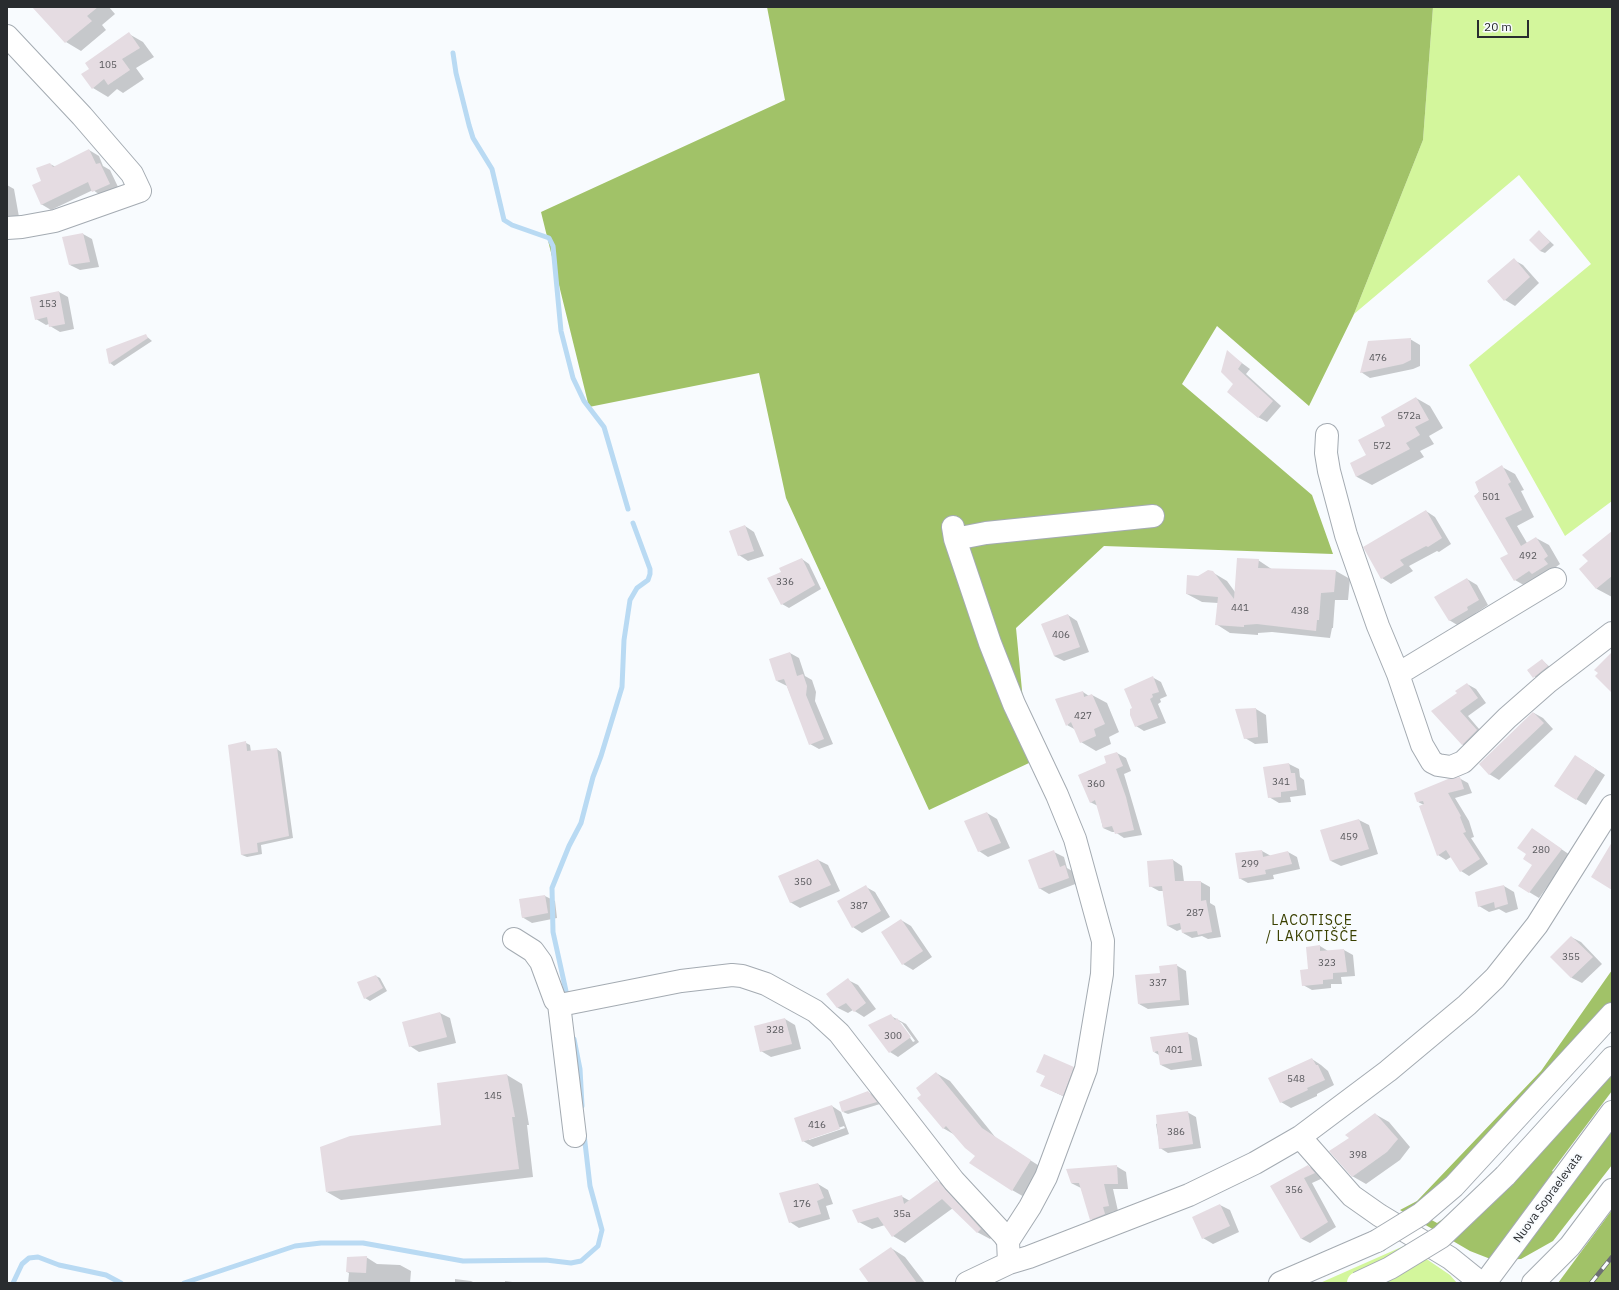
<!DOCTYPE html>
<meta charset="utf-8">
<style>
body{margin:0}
#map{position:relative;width:1619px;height:1290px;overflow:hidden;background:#f8fbfe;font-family:"IBM Plex Sans",sans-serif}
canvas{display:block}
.frame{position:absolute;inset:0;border:8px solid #292c2f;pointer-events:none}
.scale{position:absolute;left:1477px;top:20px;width:52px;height:18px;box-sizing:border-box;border:2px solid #292c2f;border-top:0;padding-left:5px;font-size:12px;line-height:14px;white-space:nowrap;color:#292c2f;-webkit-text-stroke:3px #f8fbfe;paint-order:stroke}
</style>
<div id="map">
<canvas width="1619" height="1290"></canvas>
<div class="frame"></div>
<div class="scale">20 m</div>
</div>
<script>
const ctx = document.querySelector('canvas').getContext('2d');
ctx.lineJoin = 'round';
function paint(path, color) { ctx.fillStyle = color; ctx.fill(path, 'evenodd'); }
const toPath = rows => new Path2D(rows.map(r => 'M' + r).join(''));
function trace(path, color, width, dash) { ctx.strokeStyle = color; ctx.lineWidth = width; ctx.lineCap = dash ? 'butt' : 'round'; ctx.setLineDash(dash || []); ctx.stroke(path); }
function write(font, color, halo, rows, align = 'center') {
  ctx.font = font + ' "IBM Plex Sans",sans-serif'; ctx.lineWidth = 3.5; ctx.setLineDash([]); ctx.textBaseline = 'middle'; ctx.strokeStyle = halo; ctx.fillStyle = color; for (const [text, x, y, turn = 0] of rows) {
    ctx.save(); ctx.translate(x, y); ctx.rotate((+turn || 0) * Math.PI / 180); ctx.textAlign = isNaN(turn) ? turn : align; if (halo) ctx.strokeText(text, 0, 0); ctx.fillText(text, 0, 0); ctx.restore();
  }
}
paint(toPath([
 [1433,7,1612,7,1612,501,1565,536,1469,365,1591,264,1519,175,1354,314,1423,140],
 [1406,1245,1450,1275,1457,1283,1320,1283]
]), '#d3f69c');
paint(toPath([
 [767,7,1433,7,1423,140,1354,314,1309,406,1217,326,1182,384,1312,495,1333,554,1104,546,1016,628,1029,763,929,810,786,498,759,373,589,407,541,212,785,100],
 [1612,970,1612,1003,1564,1057,1421,1204,1421,1214,1437,1223,1452,1213,1612,1071,1612,1091,1552,1171,1572,1184,1612,1131,1612,1165,1553,1241,1521,1259,1493,1260,1470,1251,1400,1210,1417,1201,1541,1071],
 [1612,1210,1612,1283,1558,1283]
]), '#a1c268');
paint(toPath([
 [109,7,115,14,102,25,106,30,81,51,66,42,34,8],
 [129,34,143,42,154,57,136,68,144,79,123,93,117,89,108,97,93,88,90,69],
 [89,150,99,156,103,166,110,170,119,189,103,197,93,190,51,210,41,204,43,181,50,164,56,167],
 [7,185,14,189,19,217,7,219],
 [1539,231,1554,245,1545,253,1540,251],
 [83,234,92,239,99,267,80,270,70,265],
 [1514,260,1523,265,1539,283,1515,306,1505,300,1488,282],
 [59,292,68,297,74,329,60,332,50,326,49,324,46,325,36,319],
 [145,335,152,341,114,366,110,363,107,350],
 [1410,339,1420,345,1420,366,1413,369,1370,378,1361,372],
 [1227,352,1250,369,1246,374,1281,406,1267,422,1258,417],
 [1416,398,1430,406,1443,428,1429,436,1434,444,1420,451,1424,457,1372,485,1357,477,1351,464,1368,455],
 [1502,467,1515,474,1524,490,1521,491,1534,517,1517,526,1527,543,1536,538,1549,545,1560,564,1556,567,1560,572,1527,587,1515,580,1509,554,1475,496],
 [1426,511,1435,517,1451,544,1439,552,1437,551,1409,566,1413,571,1391,584,1382,578],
 [745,526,754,532,764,556,748,561,739,555],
 [1612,533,1612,597,1597,589,1580,569,1589,561],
 [802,559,809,564,821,589,789,608,782,604],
 [1258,560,1273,570,1336,571,1350,579,1348,600,1335,600,1333,628,1332,628,1330,638,1272,632,1258,633,1258,635,1230,633,1216,624,1218,603,1202,602,1187,594,1198,577,1212,572,1227,581,1235,592],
 [1467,579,1477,585,1488,605,1476,613,1478,615,1459,626,1449,620],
 [1068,615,1077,621,1089,652,1064,661,1054,656],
 [790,653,799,658,805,676,812,680,816,692,815,701,833,744,819,749,810,744,787,686,777,681],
 [1542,660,1552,669,1539,680,1528,671],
 [1152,677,1161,682,1167,696,1160,699,1161,702,1158,704,1166,723,1144,731,1136,726,1133,709],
 [1467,684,1476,689,1486,703,1468,716,1485,736,1471,750,1463,745,1433,711,1458,694],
 [1083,692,1089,696,1092,695,1107,703,1119,732,1109,737,1111,744,1096,751,1081,742,1076,730,1067,725],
 [1256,709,1266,715,1268,743,1255,744,1245,738],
 [1534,713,1543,718,1553,729,1499,780,1489,774],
 [246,743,250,745,251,752,277,749,281,752,293,838,261,845,262,854,247,857,242,855],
 [1117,753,1126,758,1131,771,1124,774,1142,835,1124,838,1115,832,1112,832,1103,828,1098,806,1090,802,1108,763],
 [1585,762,1605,775,1586,805,1576,799],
 [1289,764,1299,769,1300,777,1304,780,1306,795,1290,797,1291,802,1279,803,1269,797],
 [1459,778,1468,783,1472,793,1455,798,1469,821,1474,837,1471,838,1488,864,1469,876,1461,871,1451,857,1446,860,1438,855,1424,805,1418,802],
 [987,813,997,819,1010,848,988,857,979,851],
 [1359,820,1369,825,1378,854,1341,866,1331,861,1321,831],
 [1532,829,1570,855,1539,898,1519,886,1533,865,1527,854],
 [1262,851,1271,856,1288,852,1297,857,1300,869,1273,875,1274,879,1248,883,1239,878],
 [1054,852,1064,857,1067,868,1074,872,1078,883,1049,894,1039,888],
 [818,860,828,865,840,891,800,908,790,902],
 [1173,860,1182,866,1184,882,1201,882,1210,887,1210,903,1215,906,1221,937,1208,939,1202,936,1192,938,1183,933,1182,929,1177,931,1168,926,1163,891,1159,891,1150,886],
 [1504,886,1514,892,1518,909,1506,913,1499,909,1489,912,1479,906],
 [866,887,875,892,890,917,862,933,853,927],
 [545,896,555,901,557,918,532,923,522,917,520,900],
 [901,920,911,926,932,957,913,970,903,964],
 [1571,937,1581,942,1602,964,1582,983,1572,978,1552,957],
 [1320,946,1328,951,1344,950,1353,955,1355,976,1341,977,1342,984,1331,984,1331,988,1312,990,1303,985],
 [1176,965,1186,971,1189,1005,1148,1009,1139,1004,1161,974],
 [376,976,380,978,387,991,370,1001,365,998],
 [848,980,858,985,876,1009,864,1017,853,1010,848,1013,838,1008,828,995],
 [440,1013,450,1018,456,1043,419,1052,410,1046],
 [891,1016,906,1024,919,1042,898,1057,890,1052],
 [898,1021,902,1023,915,1041,913,1042],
 [785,1019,795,1025,801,1049,771,1057,761,1051],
 [1187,1033,1197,1038,1202,1066,1171,1070,1161,1065,1159,1055,1154,1052],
 [1312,1059,1321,1065,1328,1071,1334,1085,1317,1094,1317,1096,1291,1108,1281,1102],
 [1073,1068,1079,1071,1069,1099,1048,1089],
 [936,1073,950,1081,996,1138,1044,1169,1026,1198,1012,1190,955,1135,943,1128],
 [507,1075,522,1084,529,1125,527,1125,533,1177,341,1200,327,1192,442,1126],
 [868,1092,873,1095,880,1104,848,1114,843,1112],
 [832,1106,841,1112,849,1134,813,1147,803,1141],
 [844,1126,845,1128,809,1140,809,1138],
 [1187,1112,1196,1117,1201,1148,1168,1153,1160,1148,1156,1124],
 [1375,1114,1389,1122,1410,1147,1400,1160,1366,1184,1352,1176,1350,1139],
 [1116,1166,1126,1172,1128,1189,1113,1189,1118,1211,1112,1212,1114,1220,1100,1225,1091,1219,1081,1188,1071,1183],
 [1308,1166,1317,1171,1323,1178,1312,1183,1336,1227,1310,1243,1302,1239,1272,1186],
 [937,1181,950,1188,993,1236,990,1239,977,1232,953,1208,905,1243,893,1236,885,1225,872,1229,859,1222,901,1196,910,1201],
 [818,1184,828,1190,833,1204,826,1206,830,1219,799,1228,790,1222],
 [1220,1205,1230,1210,1239,1232,1213,1244,1203,1238],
 [891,1248,905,1257,925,1283,871,1283],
 [366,1257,377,1264,400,1265,411,1271,410,1283,348,1283,349,1273,347,1272],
 [455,1279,471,1281,475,1283,455,1283],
 [505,1281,520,1283,505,1283]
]), '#0003');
trace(toPath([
 [453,53,456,73,469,125,473,138,492,169,504,220,512,225,549,238,553,246,561,331,573,378,584,401,604,427,628,509],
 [566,991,553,932,552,888,569,846,581,823,593,777,601,756,622,687,624,640,630,600,637,588,648,580,650,574,650,569,633,523],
 [574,1039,580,1069,582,1106],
 [13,1283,22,1264,29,1258,38,1257,59,1265,106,1275,121,1283],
 [184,1283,295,1246,321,1243,363,1243,463,1261,546,1260,571,1263,581,1261,598,1246,602,1230,590,1186,584,1134]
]), '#b9daf3', 5);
paint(toPath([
 [32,7,98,7,87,16,92,21,65,43],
 [129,32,140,48,122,59,130,70,108,85,104,79,92,89,81,74,89,69,85,63],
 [89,149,96,164,100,163,110,184,92,192,88,182,41,205,32,185,41,181,36,168,50,163,53,167],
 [1539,230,1550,242,1540,251,1529,240],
 [83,233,90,262,69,265,62,237],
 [1514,258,1530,277,1504,301,1487,281],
 [59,291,65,324,49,327,47,317,35,320,30,297],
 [146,334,148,338,109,364,106,349],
 [1411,338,1411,360,1403,364,1360,373,1368,341],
 [1227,350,1242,363,1238,369,1273,401,1258,418,1227,392,1233,384,1221,372],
 [1416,397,1429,420,1415,427,1420,435,1406,443,1410,449,1356,477,1350,463,1366,455,1358,440,1385,426,1381,417],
 [1502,465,1511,482,1508,484,1522,510,1505,518,1521,546,1536,537,1548,556,1544,559,1548,564,1532,574,1529,571,1514,581,1500,558,1508,554,1474,496,1479,492,1475,482],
 [1426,510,1442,538,1428,547,1426,546,1400,560,1404,565,1381,579,1363,547],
 [745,525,754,551,738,556,729,531],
 [1612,531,1612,576,1596,589,1579,569,1588,561,1582,555],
 [802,558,815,585,781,605,767,578,781,572,779,568],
 [1237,558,1259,559,1258,568,1336,570,1334,592,1321,593,1319,620,1317,620,1316,631,1257,624,1244,625,1244,627,1215,625,1218,597,1186,594,1187,575,1198,576,1208,570,1213,571,1234,599],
 [1467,578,1479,600,1467,607,1468,610,1449,621,1434,597],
 [1068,614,1080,647,1054,656,1041,624],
 [790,652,797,676,803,674,807,686,806,695,824,739,809,745,784,679,776,681,769,659],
 [1612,652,1612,693,1595,676,1598,673,1594,670],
 [1542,659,1548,666,1533,678,1527,670],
 [1153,676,1159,692,1152,694,1153,697,1150,699,1158,718,1135,727,1130,715,1130,709,1132,708,1124,689],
 [1467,683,1478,698,1460,711,1477,730,1462,745,1431,711,1457,693,1455,691],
 [1083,691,1084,697,1092,694,1105,724,1094,729,1096,736,1080,743,1071,722,1066,726,1055,699],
 [1256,708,1258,737,1244,739,1235,709],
 [1533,712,1544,723,1489,775,1479,764],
 [246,741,247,751,277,748,289,836,257,843,258,852,241,855,228,745],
 [1117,752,1123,766,1116,769,1126,797,1134,830,1115,834,1112,826,1103,828,1095,800,1090,803,1078,775,1106,763,1104,756],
 [1575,755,1596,769,1576,800,1554,786],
 [1289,763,1291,773,1295,773,1297,790,1281,792,1281,797,1268,798,1263,767],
 [1460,777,1464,789,1448,793,1461,816,1460,817,1466,832,1463,833,1480,859,1460,872,1446,850,1437,856,1419,806,1424,804,1423,801,1417,802,1414,793,1448,779],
 [987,812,1001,843,978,852,964,821],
 [1359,819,1369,849,1330,861,1320,830],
 [1532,828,1562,849,1529,893,1518,886,1532,865,1523,859,1526,854,1517,848],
 [1612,842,1612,890,1591,877],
 [1054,850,1060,867,1065,865,1069,878,1039,889,1028,860],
 [1262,850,1263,857,1288,851,1292,864,1265,870,1266,874,1239,879,1235,853],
 [818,859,831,885,790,903,778,876],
 [1173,859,1175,881,1201,881,1201,901,1206,900,1212,932,1198,935,1197,931,1182,933,1180,923,1167,926,1162,886,1149,887,1147,861],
 [866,885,881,911,852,928,837,901],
 [1504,885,1508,904,1495,908,1494,902,1478,907,1475,892],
 [545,895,548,913,522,918,519,899],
 [901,919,923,951,902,965,881,932],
 [1571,936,1593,957,1571,978,1550,957],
 [1320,945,1320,951,1344,949,1347,972,1333,973,1333,979,1323,980,1323,984,1302,986,1300,970,1308,969,1306,947],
 [1177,964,1180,1000,1138,1004,1135,975,1160,973,1159,966],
 [376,975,383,988,364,999,357,982],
 [848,978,866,1003,854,1012,846,1003,837,1008,826,994],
 [440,1012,447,1037,409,1047,402,1022],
 [891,1014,895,1020,897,1018,911,1037,889,1053,868,1025],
 [785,1018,792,1044,760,1052,754,1026],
 [1188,1032,1192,1060,1160,1065,1158,1051,1153,1052,1150,1037],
 [1044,1054,1074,1067,1063,1096,1040,1086,1045,1076,1036,1072],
 [1312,1058,1316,1065,1318,1065,1325,1080,1307,1088,1308,1090,1280,1103,1268,1078],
 [936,1072,982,1128,1031,1160,1012,1191,969,1163,975,1156,965,1148,946,1126,943,1129,917,1098,921,1095,916,1088],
 [507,1074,515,1117,512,1117,519,1169,326,1192,320,1147,350,1136,441,1125,437,1083],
 [868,1091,877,1102,842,1112,839,1102],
 [832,1105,840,1129,802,1142,794,1118],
 [1188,1111,1193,1144,1159,1149,1156,1115],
 [1375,1113,1398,1139,1387,1152,1352,1177,1329,1151,1349,1138,1345,1135],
 [1117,1165,1118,1184,1104,1184,1109,1206,1103,1207,1105,1214,1090,1220,1079,1183,1071,1183,1066,1169],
 [1308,1165,1315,1173,1304,1178,1328,1222,1301,1239,1270,1186],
 [937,1180,981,1229,977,1233,942,1199,892,1237,878,1217,858,1223,852,1210,902,1195,904,1204],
 [818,1183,824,1198,817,1201,821,1214,789,1223,779,1193],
 [1220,1204,1230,1226,1202,1239,1192,1217],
 [891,1247,901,1261,917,1283,869,1283,859,1269],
 [367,1256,366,1273,346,1272,347,1257]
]), '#e5dce2');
const minor = toPath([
 [7,36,82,116,132,174,140,191,55,221,22,227,7,228],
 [1327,435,1326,453,1329,471,1346,535,1378,626,1398,674,1422,745,1432,762,1438,765,1451,767,1463,762,1507,718,1548,682,1612,633],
 [953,527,955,539,990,643,1014,704,1057,795,1075,839,1103,941,1102,974,1086,1069,1046,1177,1030,1207,1008,1241,1009,1263],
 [955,539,986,533,1153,516],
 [1398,674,1555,579],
 [514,939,533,951,541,962,555,1000,559,1004,565,1004,681,981,732,975,742,976,766,984,815,1011,839,1033,954,1181,1004,1235,1008,1241],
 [559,1004,575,1136],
 [1300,1137,1388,1071,1467,1005,1495,978,1537,925,1612,806],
 [1421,1214,1454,1186,1612,1014],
 [967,1283,1009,1263,1029,1257,1189,1195,1255,1163,1300,1137,1352,1196,1379,1215,1450,1258,1481,1283],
 [1280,1283,1377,1241]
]);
const major = toPath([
 [1533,1283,1570,1246,1612,1190]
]);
const highway = toPath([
 [1505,1176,1612,1058],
 [1485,1283,1612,1112]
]);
trace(minor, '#a4abb2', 24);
trace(major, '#a4abb2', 24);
trace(highway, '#a4abb2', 24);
trace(minor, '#fff', 22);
trace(major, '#fff', 22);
trace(highway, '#fff', 22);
const rail = toPath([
 [1591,1283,1612,1257]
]);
trace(rail, '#6d7073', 4.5);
trace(rail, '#f8fbfe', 3, [9]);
const minorBridge = toPath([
 [1377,1241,1421,1214]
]);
const highwayBridge = toPath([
 [1358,1283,1390,1268,1441,1237,1505,1176]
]);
trace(minorBridge, '#a4abb2', 24, []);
trace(highwayBridge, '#a4abb2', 24, []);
trace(minorBridge, '#fff', 22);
trace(highwayBridge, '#fff', 22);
write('10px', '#58585c', null, [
 ["105",108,65],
 ["153",48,304],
 ["476",1378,358],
 ["572a",1409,416],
 ["572",1382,446],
 ["501",1491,497],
 ["492",1528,556],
 ["336",785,582],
 ["441",1240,608],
 ["438",1300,611],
 ["406",1061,635],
 ["427",1083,716],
 ["341",1281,782],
 ["360",1096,784],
 ["459",1349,837],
 ["280",1541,850],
 ["299",1250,864],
 ["350",803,882],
 ["387",859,906],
 ["287",1195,913],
 ["355",1571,957],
 ["323",1327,963],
 ["337",1158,983],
 ["328",775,1030],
 ["300",893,1036],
 ["401",1174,1050],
 ["548",1296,1079],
 ["145",493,1096],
 ["416",817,1125],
 ["386",1176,1132],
 ["398",1358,1155],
 ["356",1294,1190],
 ["176",802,1204],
 ["35a",902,1214]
]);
write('12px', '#292c2f', '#f8fbfe', [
 ["Nuova Sopraelevata",1548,1198,-54]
]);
ctx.letterSpacing = '1px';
write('14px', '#3a4001', '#f8fbfe', [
 ["LACOTISCE",1312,921],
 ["/ LAKOTIŠČE",1312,937]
]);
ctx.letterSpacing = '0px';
</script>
